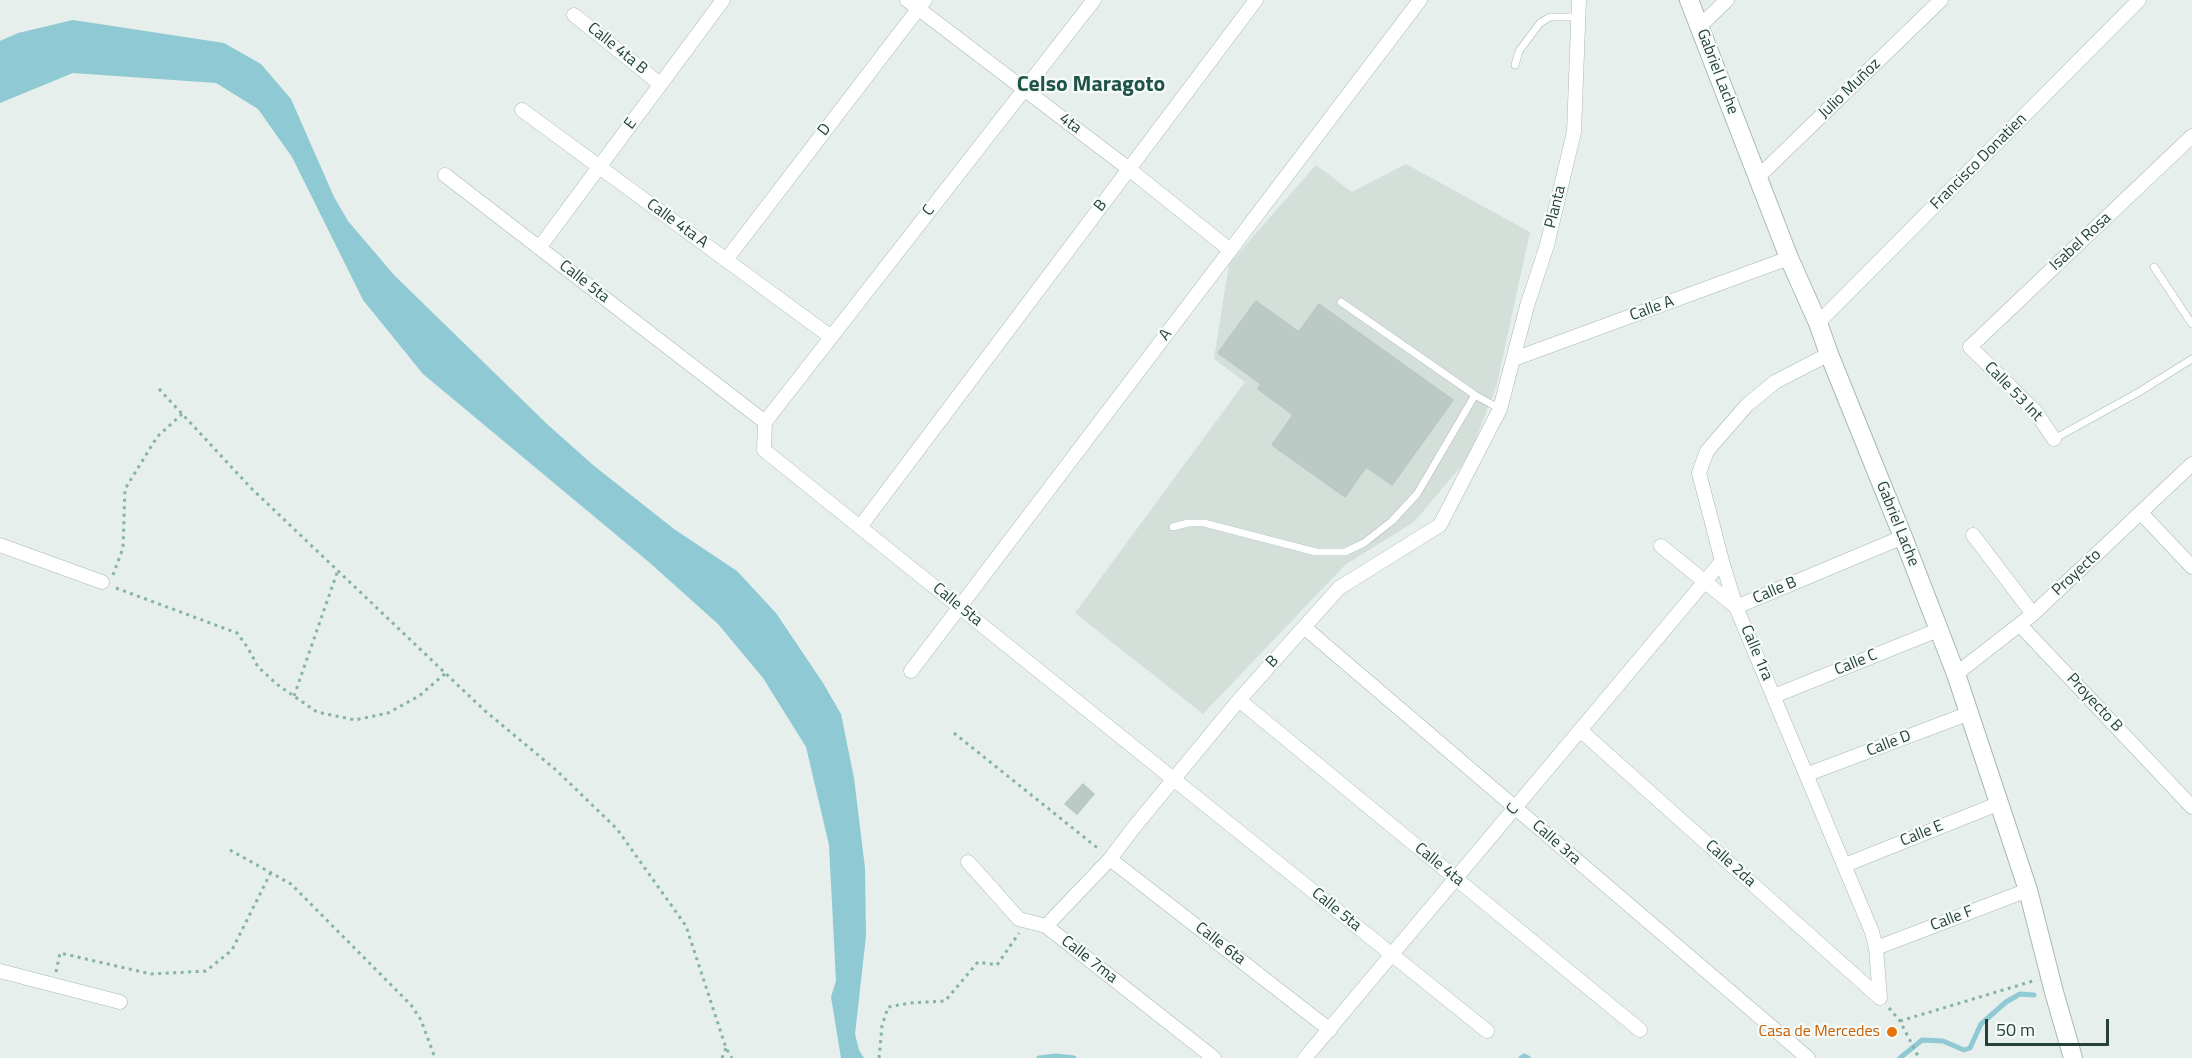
<!DOCTYPE html>
<meta charset="utf-8">
<style>
body{margin:0}
#map{position:relative;width:2192px;height:1058px;overflow:hidden;background:#e6efeb;font-family:"Titillium Web",sans-serif}
canvas{display:block}
.scale{position:absolute;left:1985px;top:1019px;width:124px;height:27px;box-sizing:border-box;border:3px solid #24423a;border-top:0;padding-left:8px;font-size:18px;line-height:21px;white-space:nowrap;color:#24423a;-webkit-text-stroke:4px #f7fbf9;paint-order:stroke}
</style>
<div id="map">
<canvas width="2192" height="1058"></canvas>
<div class="scale">50 m</div>
</div>
<script>
const ctx = document.querySelector('canvas').getContext('2d');
ctx.lineJoin = 'round';
function paint(path, color) { ctx.fillStyle = color; ctx.fill(path, 'evenodd'); }
const toPath = rows => new Path2D(rows.map(r => 'M' + r).join(''));
function trace(path, color, width, dash) { ctx.strokeStyle = color; ctx.lineWidth = width; ctx.lineCap = dash ? 'butt' : 'round'; ctx.setLineDash(dash || []); ctx.stroke(path); }
function write(font, color, halo, rows, align = 'center') {
  ctx.font = font + ' "Titillium Web",sans-serif'; ctx.lineWidth = 4.5; ctx.setLineDash([]); ctx.textBaseline = 'middle'; ctx.strokeStyle = halo; ctx.fillStyle = color; for (const [text, x, y, turn = 0] of rows) {
    ctx.save(); ctx.translate(x, y); ctx.rotate((+turn || 0) * Math.PI / 180); ctx.textAlign = isNaN(turn) ? turn : align; if (halo) ctx.strokeText(text, 0, 0); ctx.fillText(text, 0, 0); ctx.restore();
  }
}
paint(toPath([
 [1406,164,1530,232,1497,384,1469,457,1414,522,1345,565,1203,714,1075,613,1245,382,1214,359,1229,264,1316,165,1352,192]
]), '#d4dfda');
paint(toPath([
 [73,20,224,43,261,64,291,99,334,197,348,221,394,275,547,424,593,465,674,529,737,571,776,613,823,683,841,714,854,778,865,868,866,936,855,1034,859,1050,864,1058,841,1058,831,997,836,981,829,845,806,747,763,678,718,624,650,563,423,374,363,300,292,157,258,109,216,83,73,73,0,103,0,41,18,33]
]), '#8ec9d4');
trace(toPath([
 [1039,1058,1056,1056,1074,1058],
 [1521,1058,1524,1056,1528,1058],
 [1900,1058,1922,1040,1943,1041,1964,1050,1970,1048,1981,1024,2006,1002,2020,994,2034,995]
]), '#8ec9d4', 5);
const building = toPath([
 [1256,301,1299,332,1319,304,1453,400,1392,485,1366,467,1345,497,1272,445,1293,415,1258,389,1261,384,1218,353,1256,301],
 [1083,784,1094,794,1077,814,1065,804,1083,784]
]);
paint(building, '#bbcac4');
trace(building, '#b8c9c2', 1.5);
const lane = toPath([
 [1515,65,1519,51,1540,23,1550,17,1577,17],
 [2154,267,2192,324],
 [1341,302,1475,395,1500,409],
 [2054,439,2139,392,2192,359],
 [1173,527,1188,523,1204,523,1316,552,1345,552,1364,543,1392,521,1417,494,1475,395]
]);
const street = toPath([
 [907,0,1129,169,1230,250],
 [574,15,660,84],
 [1699,27,1727,0],
 [522,110,831,337],
 [445,175,765,422,764,450,1487,1031],
 [1758,177,1941,0],
 [539,248,723,0],
 [726,260,925,0],
 [1818,323,2139,0],
 [1829,354,1775,382,1747,405,1707,451,1699,473,1722,561,1736,607,1872,932,1876,948,1880,998],
 [1514,359,1789,258],
 [765,422,1094,0],
 [2054,439,2035,411,1970,347,2192,136],
 [2141,513,2192,567],
 [860,527,1256,0],
 [1973,535,2033,614],
 [0,545,102,582],
 [1661,546,1736,607,1903,537],
 [2020,625,2192,807],
 [1304,627,1808,1058],
 [911,671,1420,0],
 [1956,674,2033,614,2192,464],
 [1774,696,1938,630],
 [1239,700,1640,1030],
 [1580,730,1880,998],
 [1808,774,1970,713],
 [1110,859,1330,1030],
 [968,862,1019,919,1046,926,1214,1058],
 [1845,865,2000,803],
 [1046,926,1110,859,1135,826,1239,700,1339,588,1440,525,1500,409,1527,306,1547,245,1574,132,1579,0],
 [1876,948,2028,890],
 [0,971,120,1002],
 [1305,1058,1722,561]
]);
const secondary = toPath([
 [1689,0,1789,258,1818,323,1829,354,1903,537,1956,674,2028,890,2054,992,2073,1058]
]);
trace(lane, '#a8b8b2', 8);
trace(street, '#a8b8b2', 15);
trace(secondary, '#a4bbb3', 20);
trace(toPath([
 [159,389,251,488,484,710,556,770,617,829,686,926,726,1048,732,1058],
 [113,575,123,548,125,489,157,437,182,414],
 [116,588,237,633,248,648,258,667,278,685,317,712,355,720,388,713,419,696,447,672],
 [294,696,338,570],
 [954,733,1100,850],
 [230,850,291,884,411,1005,421,1020,435,1058],
 [56,972,60,953,151,974,206,971,232,950,271,872],
 [1889,1008,1900,1021,1919,1058],
 [1900,1021,2033,981],
 [722,1058,726,1048],
 [879,1058,882,1026,888,1007,910,1003,945,1001,978,962,997,965,1019,933]
]), '#86b3a5', 3, [3, 4.5]);
trace(lane, '#fff', 7);
trace(street, '#fff', 14);
trace(secondary, '#fff', 18);
for (const [x, y, r, color] of [
 [1892,1032,6,"#e8710a"]
]) { const dot = new Path2D(); dot.arc(x, y, r, 0, 2 * Math.PI); ctx.fillStyle = color; ctx.fill(dot); trace(dot, '#f7fbf9', 2); }
write('16px', '#24423a', '#f7fbf9', [
 ["Calle 4ta B",617,49,39],
 ["Gabriel Lache",1717,72,69],
 ["Julio Muñoz",1850,89,-44],
 ["E",631,124,-53],
 ["4ta",1070,124,37],
 ["D",825,130,-53],
 ["Francisco Donatien",1979,162,-45],
 ["B",1101,206,-53],
 ["Planta",1556,207,-76],
 ["C",929,211,-52],
 ["Calle 4ta A",677,224,36],
 ["Isabel Rosa",2081,242,-43],
 ["Calle 5ta",584,282,38],
 ["Calle A",1652,309,-20],
 ["A",1166,335,-53],
 ["Calle 53 Int",2013,392,46],
 ["Gabriel Lache",1897,524,68],
 ["Proyecto",2077,573,-43],
 ["Calle B",1775,591,-23],
 ["Calle 5ta",957,605,39],
 ["Calle 1ra",1756,653,67],
 ["B",1273,662,-48],
 ["Calle C",1856,663,-22],
 ["Proyecto B",2094,703,47],
 ["Calle D",1889,744,-21],
 ["C",1513,810,-50],
 ["Calle E",1922,834,-22],
 ["Calle 3ra",1556,843,41],
 ["Calle 2da",1730,864,42],
 ["Calle 4ta",1439,865,39],
 ["Calle 5ta",1336,910,39],
 ["Calle F",1952,919,-21],
 ["Calle 6ta",1220,944,38],
 ["Calle 7ma",1089,960,38]
]);
write('16px', '#c56008', '#f7fbf9', [
 ["Casa de Mercedes",1880,1032]
], 'right');
write('bold 22px', '#1f5548', '#f7fbf9', [
 ["Celso Maragoto",1091,86]
]);
</script>
